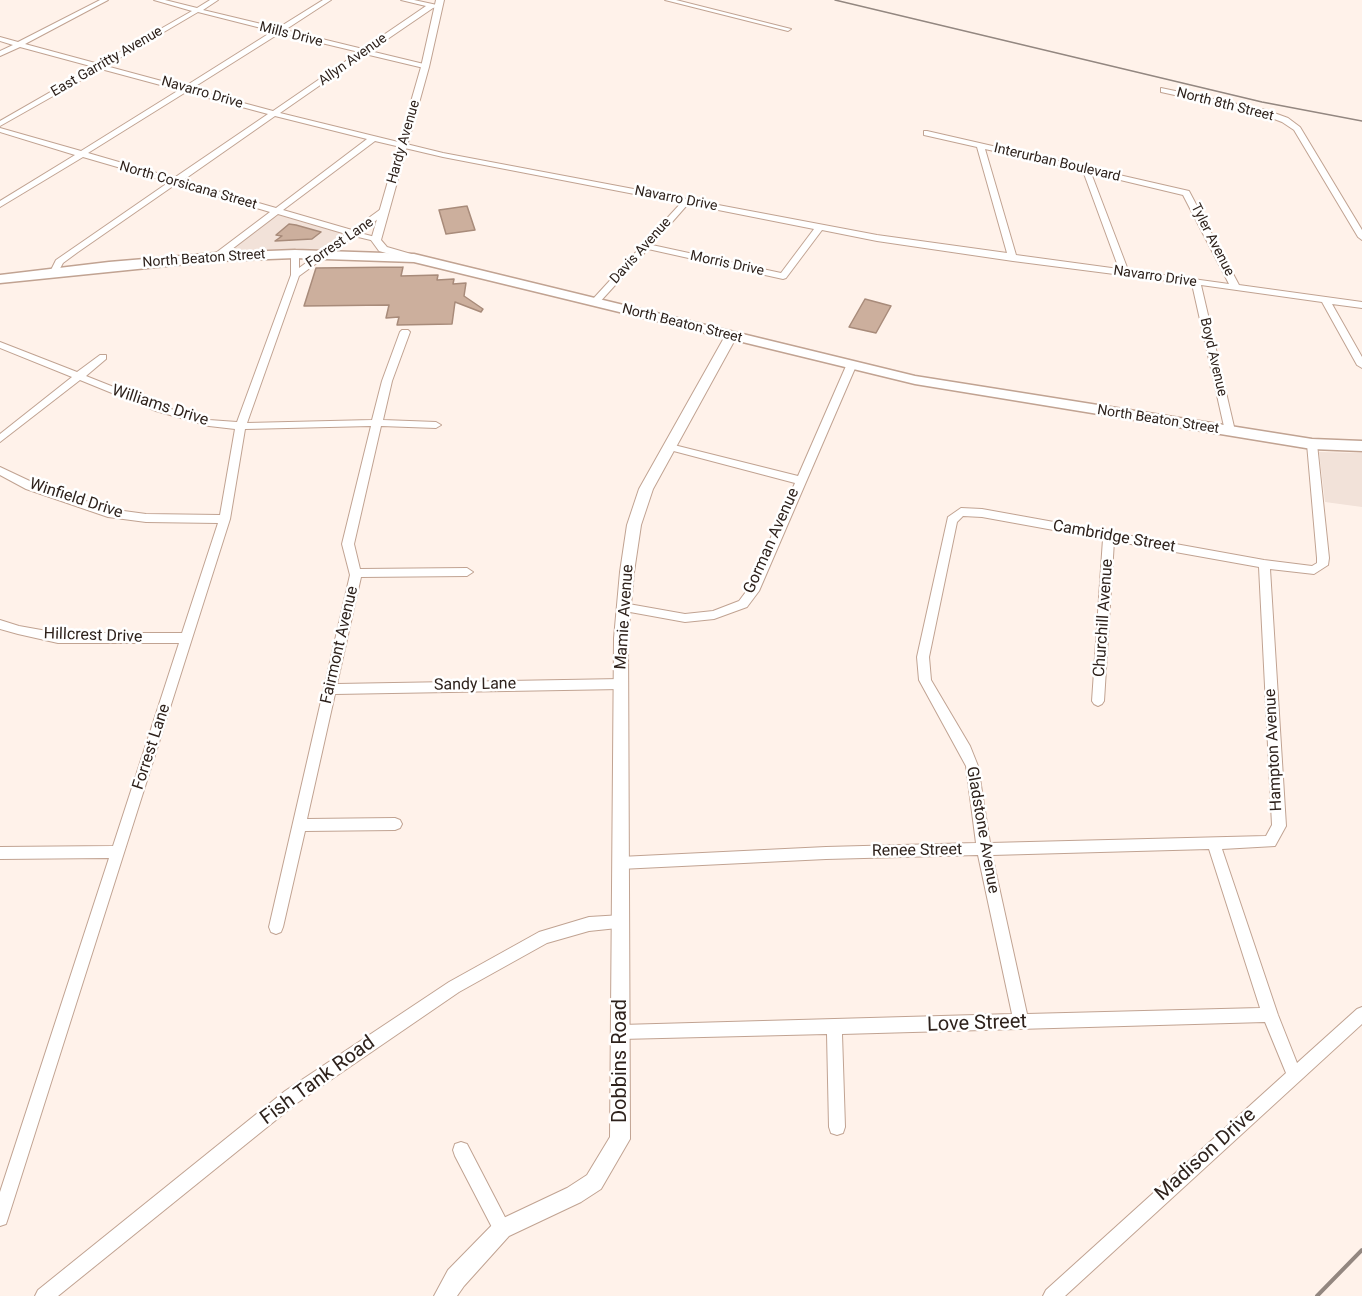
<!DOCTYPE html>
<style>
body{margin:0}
canvas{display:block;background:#fff2ea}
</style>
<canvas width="1362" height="1296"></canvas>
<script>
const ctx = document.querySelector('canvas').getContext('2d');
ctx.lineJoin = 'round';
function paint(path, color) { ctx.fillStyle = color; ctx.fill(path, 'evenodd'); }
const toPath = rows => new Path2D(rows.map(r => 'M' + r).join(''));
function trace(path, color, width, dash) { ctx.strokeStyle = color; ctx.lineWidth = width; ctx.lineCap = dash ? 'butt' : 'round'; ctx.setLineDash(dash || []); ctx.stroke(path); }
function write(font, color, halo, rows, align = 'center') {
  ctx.font = font + ' Roboto,sans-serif'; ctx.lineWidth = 5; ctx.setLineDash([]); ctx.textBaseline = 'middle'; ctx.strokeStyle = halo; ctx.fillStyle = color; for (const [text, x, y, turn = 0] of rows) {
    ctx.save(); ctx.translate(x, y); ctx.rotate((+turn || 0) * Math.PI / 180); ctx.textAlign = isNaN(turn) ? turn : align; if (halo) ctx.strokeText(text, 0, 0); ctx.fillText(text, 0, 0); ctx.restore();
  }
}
paint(toPath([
 [275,214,344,234,318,250,224,254],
 [1319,452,1362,453,1362,507,1325,502]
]), '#f2e2d9');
const building = toPath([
 [467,206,475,230,446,234,439,210,467,206],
 [289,224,296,225,321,232,312,239,275,241,282,236,276,235,289,224],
 [403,267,401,276,438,275,437,280,454,279,453,284,466,283,464,296,483,309,481,312,455,302,452,324,397,325,399,317,386,318,389,305,304,306,316,268,403,267],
 [865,299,891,306,876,333,849,327,865,299]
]);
paint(building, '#ccaf9d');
trace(building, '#a88b7a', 1.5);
const minor = toPath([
 [100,0,108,0,25,44,99,64,192,11,154,0,165,0,197,8,210,0,218,0,203,10,278,28,323,0,331,0,285,30,363,49,426,6,401,0,414,0,437,5,437,7,433,8,370,51,428,65,428,69,365,54,280,113,443,153,877,235,1007,253,977,147,924,135,924,131,927,131,1189,191,1239,285,1362,302,1362,308,1332,304,1362,357,1362,368,1357,365,1322,302,1201,285,1235,431,1230,434,1225,431,1192,284,1013,261,877,241,822,230,786,278,783,279,648,249,598,304,595,305,592,304,592,300,681,203,443,157,375,141,283,210,352,230,381,209,388,211,360,233,379,238,379,242,354,236,299,276,247,423,372,420,382,381,400,332,402,330,408,330,410,332,392,381,383,420,436,422,441,425,436,428,381,426,354,544,360,569,467,568,473,572,467,576,361,577,337,684,621,679,625,681,627,684,625,687,621,689,335,694,307,819,395,818,400,820,402,824,400,828,395,830,305,831,283,927,281,932,276,934,271,932,269,927,350,575,342,544,371,426,245,429,230,519,8,1218,6,1224,0,1226,0,1192,109,858,0,859,0,847,113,846,179,643,58,643,18,634,0,629,0,620,19,626,58,633,182,633,218,523,146,522,108,517,26,489,0,475,0,467,34,483,109,509,146,514,220,515,235,429,209,426,156,411,80,380,0,442,0,434,72,377,0,348,0,342,77,372,100,355,106,355,106,359,86,376,164,407,209,420,237,422,291,275,291,254,295,251,299,254,299,268,346,234,278,214,219,259,213,259,213,255,270,212,176,184,78,252,63,263,57,274,51,274,50,272,56,260,169,182,83,157,0,207,0,201,75,155,0,132,0,128,81,151,179,90,101,69,0,126,0,121,94,67,20,47,0,56,0,51,13,45,0,41,0,37,18,42,100,0],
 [198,12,273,31,184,87,106,66,198,12],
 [280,33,359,52,273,111,191,89,280,33],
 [186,92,268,114,174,178,88,153,186,92],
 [275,116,367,139,276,208,182,181,275,116],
 [985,149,1083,171,1119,269,1016,255,985,149],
 [1091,173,1183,195,1229,284,1128,270,1091,173],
 [688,204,814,229,781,273,652,245,688,204],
 [665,0,676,0,791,29,788,31,665,0],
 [1161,88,1266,110,1288,118,1300,127,1362,230,1362,240,1358,237,1294,130,1282,122,1261,114,1161,92,1161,88],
 [851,363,856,366,759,591,747,607,714,619,685,622,619,610,617,607,619,604,623,603,685,614,713,611,739,601,748,589,795,483,666,449,665,447,670,444,798,476,846,366,851,363],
 [1312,441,1317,444,1329,558,1328,565,1314,574,1270,569,1286,826,1275,846,1222,849,1278,1015,1297,1063,1357,1009,1362,1007,1362,1024,1065,1296,1043,1296,1046,1290,1286,1073,1265,1022,842,1034,845,1127,843,1133,837,1135,831,1133,829,1127,827,1034,621,1039,616,1037,613,1032,616,1027,621,1025,1012,1014,978,855,826,859,620,869,615,867,613,863,615,859,620,857,826,847,976,843,966,766,919,680,917,657,948,517,961,508,982,509,1264,560,1312,566,1317,563,1317,558,1307,444,1312,441],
 [963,516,982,517,1103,539,1092,701,1094,704,1098,706,1102,704,1104,701,1114,541,1259,567,1272,825,1266,836,990,843,978,766,970,746,931,680,929,657,957,522,963,516],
 [1209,849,1260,1008,1027,1014,992,855,1209,849],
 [622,915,627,917,629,922,627,927,589,931,547,943,459,992,297,1103,58,1296,35,1296,38,1290,285,1091,449,982,539,932,589,917,622,915],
 [461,1142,467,1144,508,1223,510,1229,508,1235,502,1237,496,1235,455,1156,453,1150,455,1144,461,1142]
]);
const tertiary = toPath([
 [436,0,444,0,429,67,381,240,387,247,418,256,419,258,414,261,379,251,371,240,421,67,436,0],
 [731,332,737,336,653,489,641,525,634,572,628,638,630,1139,601,1189,581,1202,509,1236,464,1286,457,1296,434,1296,448,1270,495,1222,567,1188,587,1175,610,1137,614,638,620,572,627,525,639,489,725,336,731,332]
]);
const secondary = toPath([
 [295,250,414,254,915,376,1312,439,1362,441,1362,451,1312,449,915,384,414,262,295,258,216,261,0,283,0,275,109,262,216,253,295,250]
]);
trace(minor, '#c1a392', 2);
trace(tertiary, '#c1a392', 2);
trace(secondary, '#c1a392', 3);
paint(minor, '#fff');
paint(tertiary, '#fff');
paint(secondary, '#fff');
trace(toPath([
 [835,0,1262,102,1362,121]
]), '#938780', 1.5);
trace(toPath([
 [1317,1296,1362,1250]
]), '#938780', 4);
write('14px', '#2e221c', '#fff', [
 ["Mills Drive",291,35,14],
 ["Allyn Avenue",353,60,-35],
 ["East Garritty Avenue",107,62,-30],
 ["Navarro Drive",202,93,16],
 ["North 8th Street",1225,105,14],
 ["Hardy Avenue",404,142,-74],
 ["Interurban Boulevard",1057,163,13],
 ["North Corsicana Street",188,186,16],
 ["Navarro Drive",676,199,11],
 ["Tyler Avenue",1212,240,63],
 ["Forrest Lane",340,243,-34],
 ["Davis Avenue",641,251,-48],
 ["North Beaton Street",204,259,-4],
 ["Morris Drive",727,264,12],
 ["Navarro Drive",1155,277,8],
 ["North Beaton Street",682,324,14],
 ["Boyd Avenue",1213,357,77],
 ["North Beaton Street",1158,420,9]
]);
write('16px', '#2e221c', '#fff', [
 ["Williams Drive",160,406,18],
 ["Winfield Drive",76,499,18],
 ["Cambridge Street",1114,537,10],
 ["Gorman Avenue",772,541,-66],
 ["Mamie Avenue",625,617,-86],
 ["Churchill Avenue",1104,618,-86],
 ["Hillcrest Drive",93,636,2],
 ["Fairmont Avenue",340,645,-77],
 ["Sandy Lane",475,685,-1],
 ["Forrest Lane",152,747,-72],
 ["Hampton Avenue",1274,750,-93],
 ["Gladstone Avenue",982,830,80],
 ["Renee Street",917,851,-1]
]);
write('20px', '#2e221c', '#fff', [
 ["Love Street",977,1024,-2],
 ["Dobbins Road",621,1061,-90],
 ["Fish Tank Road",318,1081,-36],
 ["Madison Drive",1206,1155,-42]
]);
</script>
